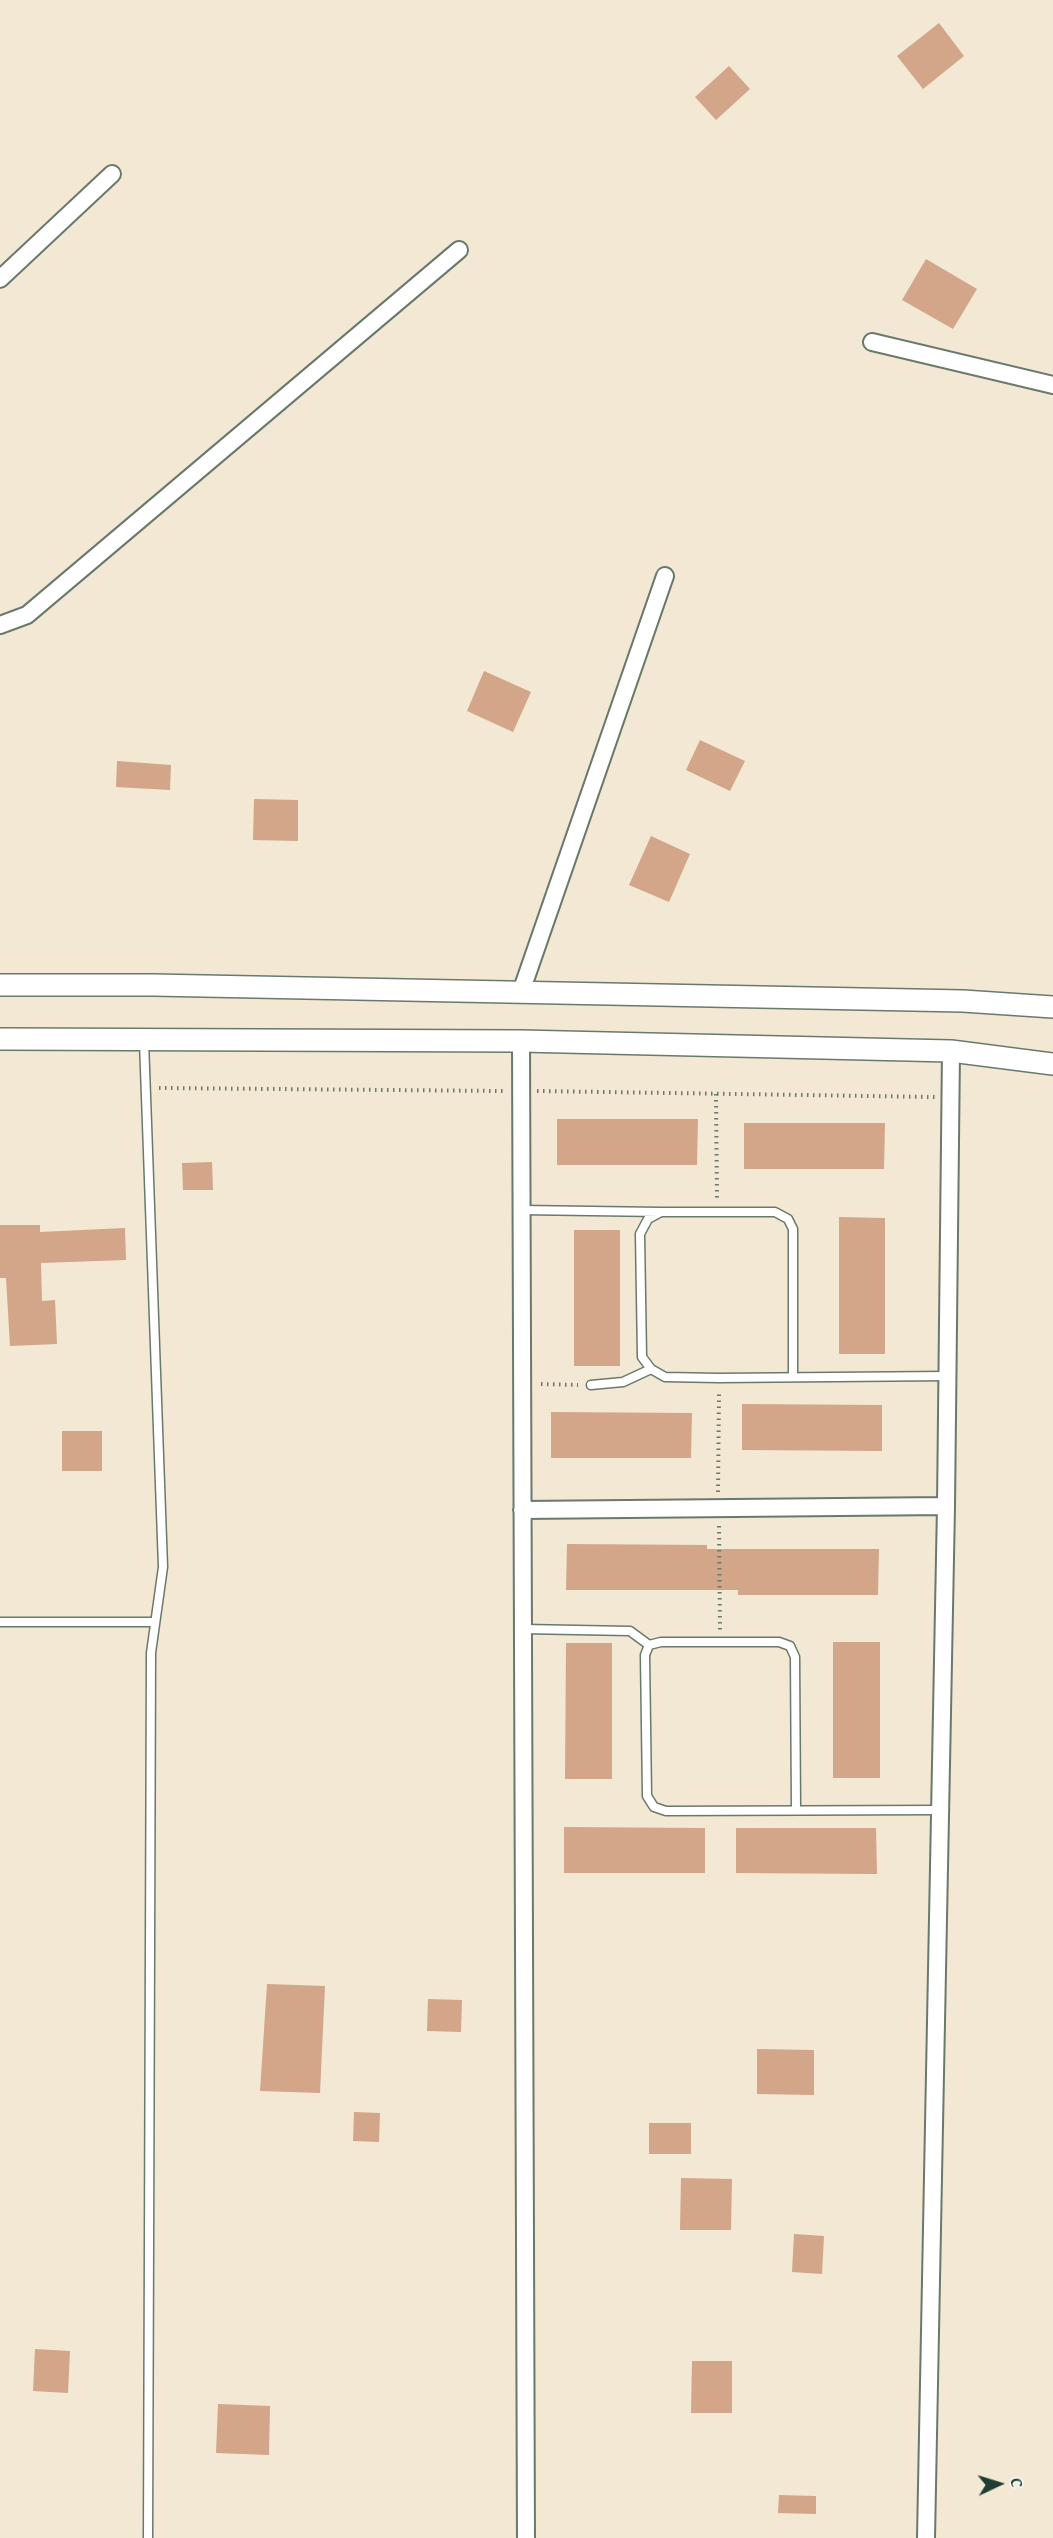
<!DOCTYPE html>
<meta charset="utf-8">
<style>
body{margin:0}
#map{position:relative;width:1053px;height:2538px;overflow:hidden;background:#f2e8d3;font-family:"Gentium Book Plus",serif}
canvas{display:block}
.north{position:absolute;left:969px;top:2454px;width:60px;height:60px;-webkit-text-stroke:4px #f6f6f2;paint-order:stroke;rotate:86deg;font-size:16px;font-weight:700;line-height:24px;text-align:center;color:#1f3d34}
.north::after{content:'';display:block;margin:auto;width:21px;height:27px;background:#1f3d34;clip-path:polygon(50% 0,100% 100%,50% 72%,0 100%)}
</style>
<div id="map">
<canvas width="1053" height="2538"></canvas>
<div class="north">С</div>
</div>
<script>
const ctx = document.querySelector('canvas').getContext('2d');
ctx.lineJoin = 'round';
function paint(path, color) { ctx.fillStyle = color; ctx.fill(path, 'evenodd'); }
const toPath = rows => new Path2D(rows.map(r => 'M' + r).join(''));
function trace(path, color, width, dash) { ctx.strokeStyle = color; ctx.lineWidth = width; ctx.lineCap = dash ? 'butt' : 'round'; ctx.setLineDash(dash || []); ctx.stroke(path); }
paint(toPath([
 [939,23,964,56,923,89,897,56],
 [729,66,750,89,716,120,695,97],
 [926,259,977,289,953,329,902,300],
 [484,671,531,692,513,732,467,711],
 [700,740,745,761,730,791,686,770],
 [117,761,171,765,170,790,116,787],
 [254,799,298,800,298,841,253,840],
 [651,836,690,854,669,902,629,885],
 [557,1119,698,1119,697,1165,557,1165],
 [744,1123,885,1123,884,1169,744,1169],
 [212,1162,213,1190,183,1190,182,1163],
 [839,1217,885,1218,885,1354,839,1354],
 [0,1225,40,1225,40,1232,125,1228,126,1260,41,1263,42,1301,55,1300,57,1344,10,1346,6,1278,0,1278],
 [574,1230,620,1230,620,1366,574,1366],
 [742,1404,882,1405,882,1451,742,1450],
 [551,1412,692,1413,691,1458,551,1458],
 [62,1431,102,1431,102,1471,62,1471],
 [567,1544,707,1545,707,1549,879,1549,878,1595,738,1595,738,1590,566,1590],
 [833,1642,880,1642,880,1778,833,1778],
 [566,1643,612,1643,612,1779,565,1779],
 [564,1827,705,1828,705,1873,564,1873],
 [736,1828,876,1828,877,1874,736,1873],
 [267,1984,325,1986,320,2093,260,2091],
 [428,1999,462,2000,461,2032,427,2031],
 [757,2049,814,2050,814,2095,757,2094],
 [354,2112,380,2113,379,2142,353,2141],
 [649,2123,691,2123,691,2154,649,2154],
 [681,2178,732,2179,731,2230,680,2230],
 [794,2234,824,2236,822,2274,792,2272],
 [35,2349,70,2351,68,2393,33,2391],
 [692,2361,732,2361,732,2413,691,2413],
 [218,2404,270,2406,269,2455,216,2453],
 [779,2495,816,2496,816,2514,778,2513]
]), '#d3a589');
const service = toPath([
 [144,1041,163,1567,151,1653,148,2538],
 [521,1210,661,1212],
 [793,1377,793,1229,788,1219,775,1212,661,1212,648,1219,640,1234,642,1357,651,1369,665,1377,719,1378,948,1376],
 [591,1385,623,1382,651,1369],
 [0,1622,155,1622],
 [523,1629,630,1631,649,1645],
 [796,1810,795,1657,790,1646,779,1642,661,1642,649,1645,645,1655,647,1796,654,1807,666,1811,940,1810]
]);
const minor = toPath([
 [0,279,112,174],
 [872,342,1053,385],
 [0,625,27,615,459,250],
 [521,992,665,576],
 [521,1041,526,2538],
 [522,1510,946,1506],
 [926,2538,946,1506,951,1051]
]);
const tertiary = toPath([
 [0,985,153,985,963,1001,1053,1007],
 [0,1039,521,1041,951,1051,1053,1064]
]);
trace(service, '#69796c', 11);
trace(minor, '#69796c', 20);
trace(tertiary, '#69796c', 24);
trace(toPath([
 [159,1088,503,1091],
 [537,1091,935,1097],
 [716,1094,717,1198],
 [541,1384,578,1385],
 [718,1492,719,1391],
 [719,1526,720,1630]
]), '#69796c', 4, [1.5, 4.5]);
trace(service, '#fff', 8);
trace(minor, '#fff', 16);
trace(tertiary, '#fff', 21);
</script>
